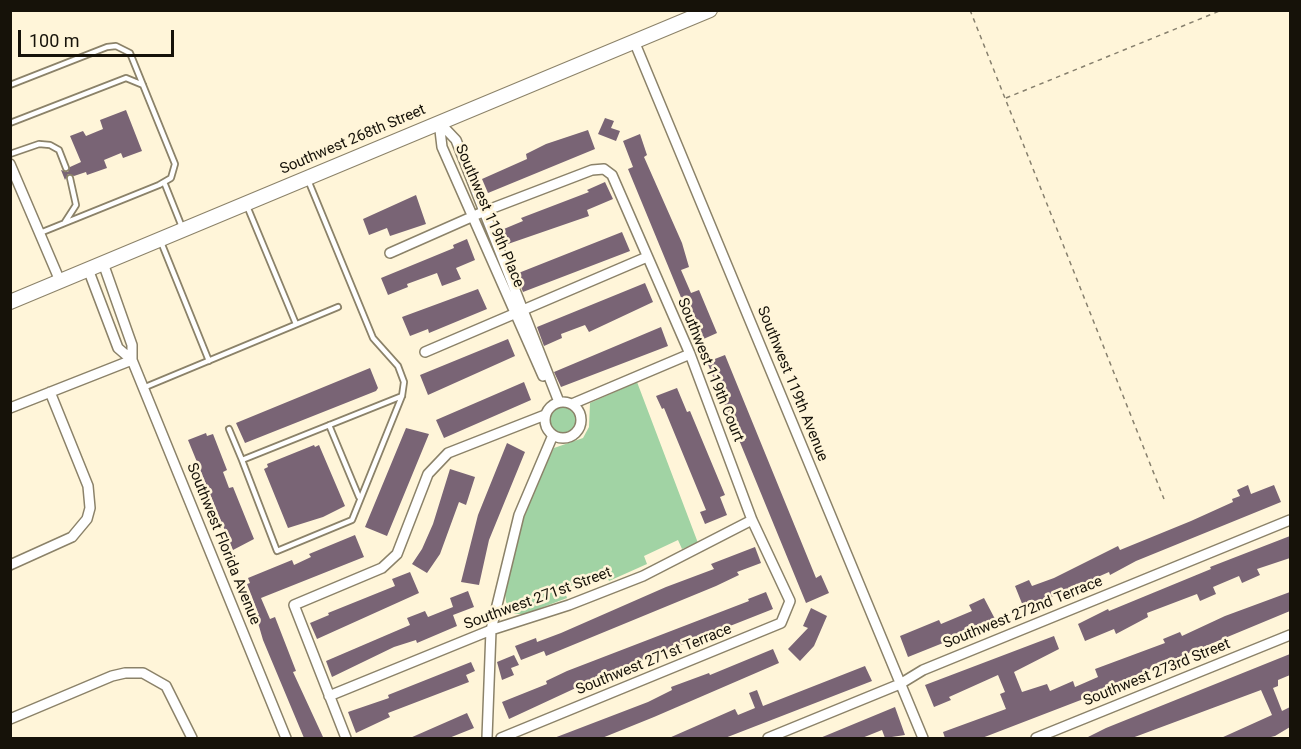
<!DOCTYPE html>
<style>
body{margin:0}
#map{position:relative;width:1301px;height:749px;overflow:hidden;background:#fff5d9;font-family:Roboto,sans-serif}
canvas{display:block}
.frame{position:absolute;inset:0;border:12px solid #161209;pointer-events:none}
.scale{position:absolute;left:18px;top:30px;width:156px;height:27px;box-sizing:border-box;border:3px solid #161209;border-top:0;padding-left:8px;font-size:18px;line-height:21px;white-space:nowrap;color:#161209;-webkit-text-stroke:4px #fff5d9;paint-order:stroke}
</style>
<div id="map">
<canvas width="1301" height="749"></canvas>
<div class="frame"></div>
<div class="scale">100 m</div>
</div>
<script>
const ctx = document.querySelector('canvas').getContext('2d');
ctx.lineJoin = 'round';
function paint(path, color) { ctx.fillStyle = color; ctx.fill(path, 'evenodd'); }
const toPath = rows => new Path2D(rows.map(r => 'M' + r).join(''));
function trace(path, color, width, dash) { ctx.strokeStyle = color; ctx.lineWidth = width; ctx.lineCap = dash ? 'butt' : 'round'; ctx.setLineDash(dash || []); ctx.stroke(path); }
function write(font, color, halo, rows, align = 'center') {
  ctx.font = font + ' Roboto,sans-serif'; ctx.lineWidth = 5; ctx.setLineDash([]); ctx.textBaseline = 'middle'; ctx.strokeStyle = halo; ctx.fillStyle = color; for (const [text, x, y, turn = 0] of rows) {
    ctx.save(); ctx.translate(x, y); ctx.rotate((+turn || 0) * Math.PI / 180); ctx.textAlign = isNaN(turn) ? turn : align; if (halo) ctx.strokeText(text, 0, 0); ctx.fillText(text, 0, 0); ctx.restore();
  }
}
paint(toPath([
 [637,382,698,543,682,549,678,540,644,556,647,564,609,581,605,572,564,589,567,598,525,614,515,614,506,602,505,593,518,534,537,482,554,448,583,438,589,427,590,403],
 '549 419a14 14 0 1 1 28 0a14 14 0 1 1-28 0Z'
]), '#a1d3a4');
paint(toPath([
 [126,110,142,151,123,158,121,153,104,160,107,168,87,175,86,172,74,176,68,174,65,180,61,170,68,172,70,167,81,162,70,136,83,131,86,136,103,129,100,120],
 [605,118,614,121,611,128,620,131,616,141,598,134],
 [588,130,595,149,488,193,482,179,527,159,526,154,546,144],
 [640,134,647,155,644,157,682,243,689,267,681,270,691,293,699,290,717,333,699,341,628,169,633,167,623,141],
 [605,182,613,199,587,210,589,216,505,245,499,231,523,221,521,218,589,192,587,190],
 [416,195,426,224,390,236,387,228,369,235,363,219],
 [622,232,630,251,523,292,516,274],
 [467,239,475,260,456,268,461,279,442,286,437,273,407,284,408,287,388,295,381,278,454,248,453,245],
 [645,283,653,302,589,332,585,325,561,334,562,338,544,346,537,327],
 [478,289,487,309,429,333,428,329,410,336,402,317],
 [661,327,668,346,561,387,554,372],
 [508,339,515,356,428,395,420,375],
 [725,355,816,578,821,575,829,593,806,603,707,362],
 [370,368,378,388,376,391,245,443,236,423],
 [524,382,531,400,444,438,436,420],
 [677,388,687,412,690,411,725,495,720,497,727,515,705,524,700,512,706,510,664,408,662,409,656,396],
 [406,428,429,434,387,536,365,527],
 [206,433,207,436,213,434,227,470,223,472,229,488,233,487,254,539,233,550,188,440],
 [507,443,525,452,489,540,479,585,461,582,478,515],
 [314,445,315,447,319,445,345,506,323,517,288,528,264,469,268,467,267,464],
 [450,469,475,477,466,505,459,502,440,554,427,573,412,564,422,549,433,524],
 [1248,485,1251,494,1274,485,1281,502,1136,561,1110,575,1109,572,1043,601,1023,606,1015,586,1029,580,1032,586,1054,578,1118,546,1120,550,1191,521,1233,502,1232,499,1240,496,1237,490],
 [355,535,364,557,261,598,270,619,275,617,296,671,293,672,323,737,304,738,263,640,256,616,259,615,247,584,250,583,248,578,292,560,294,565,311,557,309,554],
 [1290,536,1290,558,1257,569,1260,575,1242,583,1239,576,1213,587,1216,594,1200,601,1197,594,1147,613,1148,617,1116,634,1114,629,1085,641,1078,624,1108,609,1109,611,1211,569,1210,567],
 [755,547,761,563,737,572,739,575,716,586,546,656,544,651,521,660,515,646,536,638,537,642,561,633,666,587,714,569,711,564],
 [410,572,419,593,317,639,310,623,329,615,328,613,395,586,392,579],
 [468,591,474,607,453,615,457,626,417,643,416,640,394,647,332,677,326,661,410,625,407,618,425,611,428,617,453,607,450,598],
 [766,592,773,609,593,680,509,719,502,702,547,684,546,681,567,671,749,601,748,599],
 [1290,592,1290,611,1090,694,1086,698,982,738,945,738,943,732,1006,709,1000,694,1005,692,998,675,949,697,951,700,934,707,925,685,1054,636,1059,649,1014,672,1022,692,1047,684,1050,691,1073,681,1075,687,1098,677,1095,669,1165,643,1163,639,1180,632,1182,636,1225,616],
 [984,598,995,619,979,628,946,637,948,641,908,657,900,636,939,620,941,624,972,611,969,605],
 [811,608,827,616,814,646,800,661,788,649,808,628,803,626],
 [773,649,779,663,654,717,602,738,554,738,648,702,672,690,671,687,709,673,710,675],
 [1290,654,1290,675,1278,680,1278,686,1273,688,1282,711,1290,707,1290,727,1275,736,1267,738,1221,738,1272,715,1261,690,1132,738,1086,738,1106,728],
 [514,655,519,665,511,668,514,675,502,680,497,662],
 [471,662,475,671,466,675,469,682,388,713,390,717,356,733,348,712,389,698,388,695],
 [865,666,872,681,725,738,669,738,735,709,738,715,755,708,749,693,757,690,763,706],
 [895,707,905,735,885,738,882,730,862,738,820,738],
 [467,713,474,728,449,738,410,738]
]), '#796475');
const service = toPath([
 [10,85,107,47,116,46,130,53,175,164,171,178,159,185,40,233],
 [10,123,126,78,143,85],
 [10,154,39,144,50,145,59,150,66,168],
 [308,180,373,338,398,366,404,382,402,396,352,520,277,551,242,460,402,396],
 [164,182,182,227],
 [247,206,296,324],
 [65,222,76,205,70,178],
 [161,242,209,361],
 [143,388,338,307],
 [329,425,359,497],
 [229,429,242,460]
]);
const minor = toPath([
 [634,41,923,738],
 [439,122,456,140,559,402],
 [439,122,442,147,543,376],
 [10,164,60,281],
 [390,253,485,211,592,170,604,169,612,175,690,354,752,520,790,601,781,623,501,738],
 [103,263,132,345,132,360,286,738],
 [88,269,118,348,132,360],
 [425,352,647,257],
 '545 420a18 18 0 1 1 36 0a18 18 0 1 1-36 0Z',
 [572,404,690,354],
 [10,408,132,360],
 [10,565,72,537,87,519,90,508,88,486,50,392],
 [329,696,491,630,569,605,643,576,752,520],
 [10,719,112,676,125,673,143,673,166,686,192,738],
 [346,738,294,605,382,568,397,554,428,474,448,453,545,415],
 [487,738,491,630,519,515,553,435],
 [768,738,900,684,923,670,1290,520],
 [1036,738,1290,635]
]);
const secondary = toPath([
 [10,302,710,10]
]);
trace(service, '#8b8269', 8);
trace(minor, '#8b8269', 12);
trace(secondary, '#8b8269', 16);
trace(toPath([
 [970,10,1164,499],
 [1006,98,1222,10]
]), '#87806e', 1.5, [4.5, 4.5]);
trace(service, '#fff', 4.5);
trace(minor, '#fff', 9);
trace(secondary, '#fff', 14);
write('15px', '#161209', '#fff5d9', [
 ["Southwest 268th Street",353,140,-23],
 ["Southwest 119th Place",489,216,67],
 ["Southwest 119th Court",710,370,68],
 ["Southwest 119th Avenue",792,384,68],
 ["Southwest Florida Avenue",223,544,68],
 ["Southwest 271st Street",538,599,-20],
 ["Southwest 272nd Terrace",1023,613,-22],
 ["Southwest 271st Terrace",654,660,-22],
 ["Southwest 273rd Street",1157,673,-22]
]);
</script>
